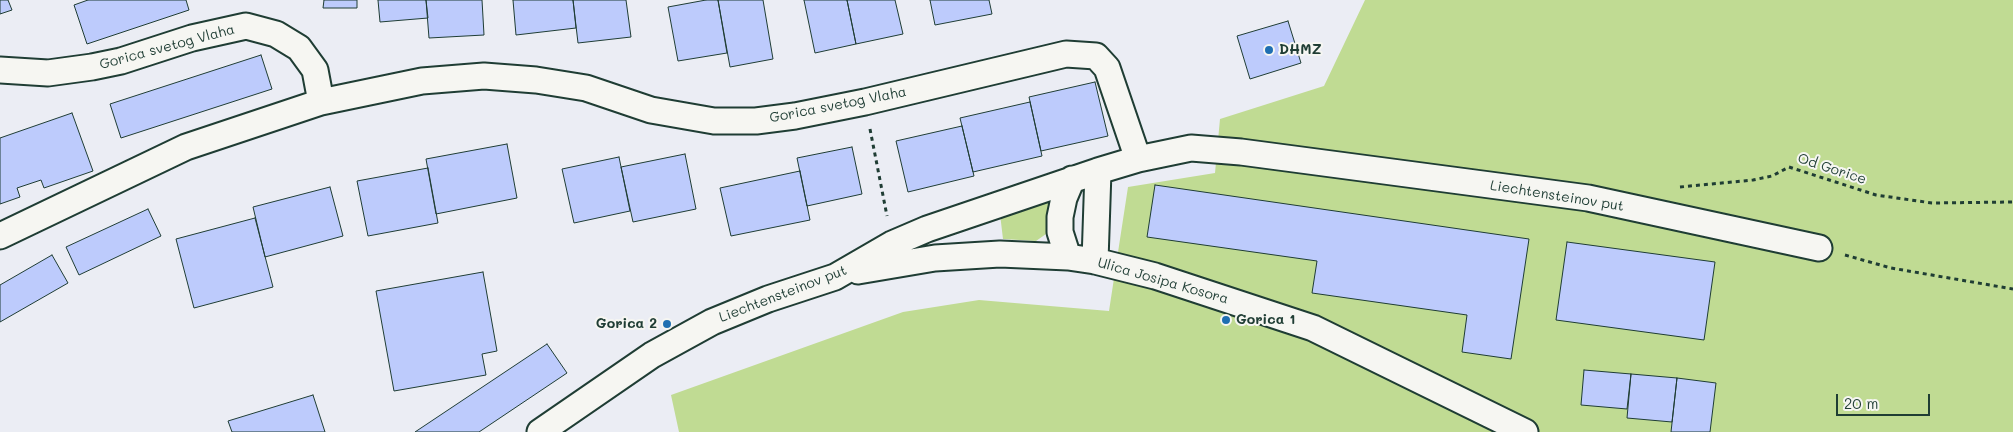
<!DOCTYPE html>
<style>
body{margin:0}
#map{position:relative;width:2013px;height:432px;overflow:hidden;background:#ebedf4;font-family:Mali,sans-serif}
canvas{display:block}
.scale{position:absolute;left:1836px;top:394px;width:94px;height:22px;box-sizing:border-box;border:2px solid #1f3d34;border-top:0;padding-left:6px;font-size:15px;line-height:18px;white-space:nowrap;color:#1f3d34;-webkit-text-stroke:4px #f6f6f2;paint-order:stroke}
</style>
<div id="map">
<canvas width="2013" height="432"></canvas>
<div class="scale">20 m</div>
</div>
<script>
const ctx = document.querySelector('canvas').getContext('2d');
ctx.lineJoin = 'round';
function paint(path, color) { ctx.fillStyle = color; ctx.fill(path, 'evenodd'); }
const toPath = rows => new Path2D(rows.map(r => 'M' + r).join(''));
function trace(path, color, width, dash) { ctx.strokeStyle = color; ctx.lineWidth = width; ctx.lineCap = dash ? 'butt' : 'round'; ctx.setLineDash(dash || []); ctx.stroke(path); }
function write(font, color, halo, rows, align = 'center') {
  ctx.font = font + ' Mali,sans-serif'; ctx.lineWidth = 4; ctx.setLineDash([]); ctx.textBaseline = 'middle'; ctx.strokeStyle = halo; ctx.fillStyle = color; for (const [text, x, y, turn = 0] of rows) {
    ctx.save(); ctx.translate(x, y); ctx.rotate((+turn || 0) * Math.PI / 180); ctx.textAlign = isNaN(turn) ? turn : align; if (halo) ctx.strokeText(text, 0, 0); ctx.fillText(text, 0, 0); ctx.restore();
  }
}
paint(toPath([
 [1365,0,2013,0,2013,432,679,432,671,395,903,312,979,300,1109,311,1128,187,1215,173,1220,119,1324,86],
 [1044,199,1050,201,1052,208,1050,228,1046,234,1036,241,1003,239,1000,214]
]), '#c0db93');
const building = toPath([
 [0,0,8,0,12,10,0,14,0,0],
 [88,0,186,0,189,10,87,44,74,5,88,0],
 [324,0,357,0,357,8,323,8,324,0],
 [378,0,426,0,428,18,380,22,378,0],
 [426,0,482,0,484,35,429,38,426,0],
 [513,0,573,0,576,28,516,35,513,0],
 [573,0,626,0,631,37,578,43,573,0],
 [706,0,718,0,727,53,678,61,668,7,706,0],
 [718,0,763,0,773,59,730,67,718,0],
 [804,0,847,0,856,44,815,53,804,0],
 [847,0,895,0,903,34,856,44,847,0],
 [930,0,989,0,992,14,935,25,930,0],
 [1288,21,1301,63,1250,79,1237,36,1288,21],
 [261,55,272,89,121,138,110,104,261,55],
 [1095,82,1108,136,1041,151,1029,97,1095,82],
 [1030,102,1042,156,973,172,960,118,1030,102],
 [72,113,93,171,44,188,41,180,17,188,20,197,0,204,0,138,72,113],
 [962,126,974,176,908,192,896,141,962,126],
 [507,144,517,198,436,214,426,159,507,144],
 [852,147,862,194,807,206,797,158,852,147],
 [685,154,696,209,633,222,621,167,685,154],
 [619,157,630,211,574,223,562,169,619,157],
 [428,168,438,223,368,236,357,181,428,168],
 [800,171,810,220,731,236,720,188,800,171],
 [1155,185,1529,239,1511,359,1462,352,1467,315,1312,293,1317,261,1147,237,1155,185],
 [330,187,343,236,265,257,253,207,330,187],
 [148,209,161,236,79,275,66,247,148,209],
 [255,218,273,287,194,308,176,239,255,218],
 [1567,242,1715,262,1704,340,1556,320,1567,242],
 [52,255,68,283,0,322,0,285,52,255],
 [483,272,497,351,482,354,486,375,394,391,376,291,483,272],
 [547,344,567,373,479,432,415,432,547,344],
 [1584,370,1631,374,1627,409,1581,405,1584,370],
 [1631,374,1677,378,1672,422,1627,418,1631,374],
 [1677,378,1716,383,1710,432,1671,432,1677,378],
 [313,395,325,432,232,432,228,421,313,395]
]);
paint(building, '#bdcbfc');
trace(building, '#1f3d34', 1);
const minor = toPath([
 [0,70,48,73,92,67,121,61,192,38,246,26,276,34,299,48,315,70,321,102],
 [0,236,186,147,321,102,422,81,484,76,536,80,586,88,651,110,714,121,756,121,795,116,865,102,1066,54,1096,56,1107,68,1138,159],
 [1068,257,1060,232,1060,217,1064,198,1072,179],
 [1095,261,1098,171],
 [858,271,935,258,1000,254,1068,257,1095,261,1155,276,1313,328,1525,432],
 [540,432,652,355,712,322,768,299,835,277,892,244,927,229,1098,171,1138,159,1191,148,1241,152,1588,198,1819,248]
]);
trace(minor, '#1f3d34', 29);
trace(toPath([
 [870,129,887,216],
 [1680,187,1753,180,1772,176,1789,167,1876,195,1932,203,2013,202],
 [1845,255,1891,268,2013,289]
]), '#1f3d34', 3, [4, 4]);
trace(minor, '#f6f6f2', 25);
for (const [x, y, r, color] of [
 [1269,50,5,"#1f6fb2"],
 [1226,320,5,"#1f6fb2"],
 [667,324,5,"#1f6fb2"]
]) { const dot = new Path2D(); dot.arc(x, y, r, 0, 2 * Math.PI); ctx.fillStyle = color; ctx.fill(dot); trace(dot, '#f6f6f2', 2); }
write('14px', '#1f3d34', '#f6f6f2', [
 ["Gorica svetog Vlaha",167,47,-15],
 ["Gorica svetog Vlaha",838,105,-11],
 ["Od Gorice",1832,169,18],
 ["Liechtensteinov put",1557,196,9],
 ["Ulica Josipa Kosora",1163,281,16],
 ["Liechtensteinov put",783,294,-21]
]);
write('bold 14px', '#1f3d34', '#f6f6f2', [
 ["DHMZ",1279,50],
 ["Gorica 1",1236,320],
 ["Gorica 2",657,324,"right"]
], 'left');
</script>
